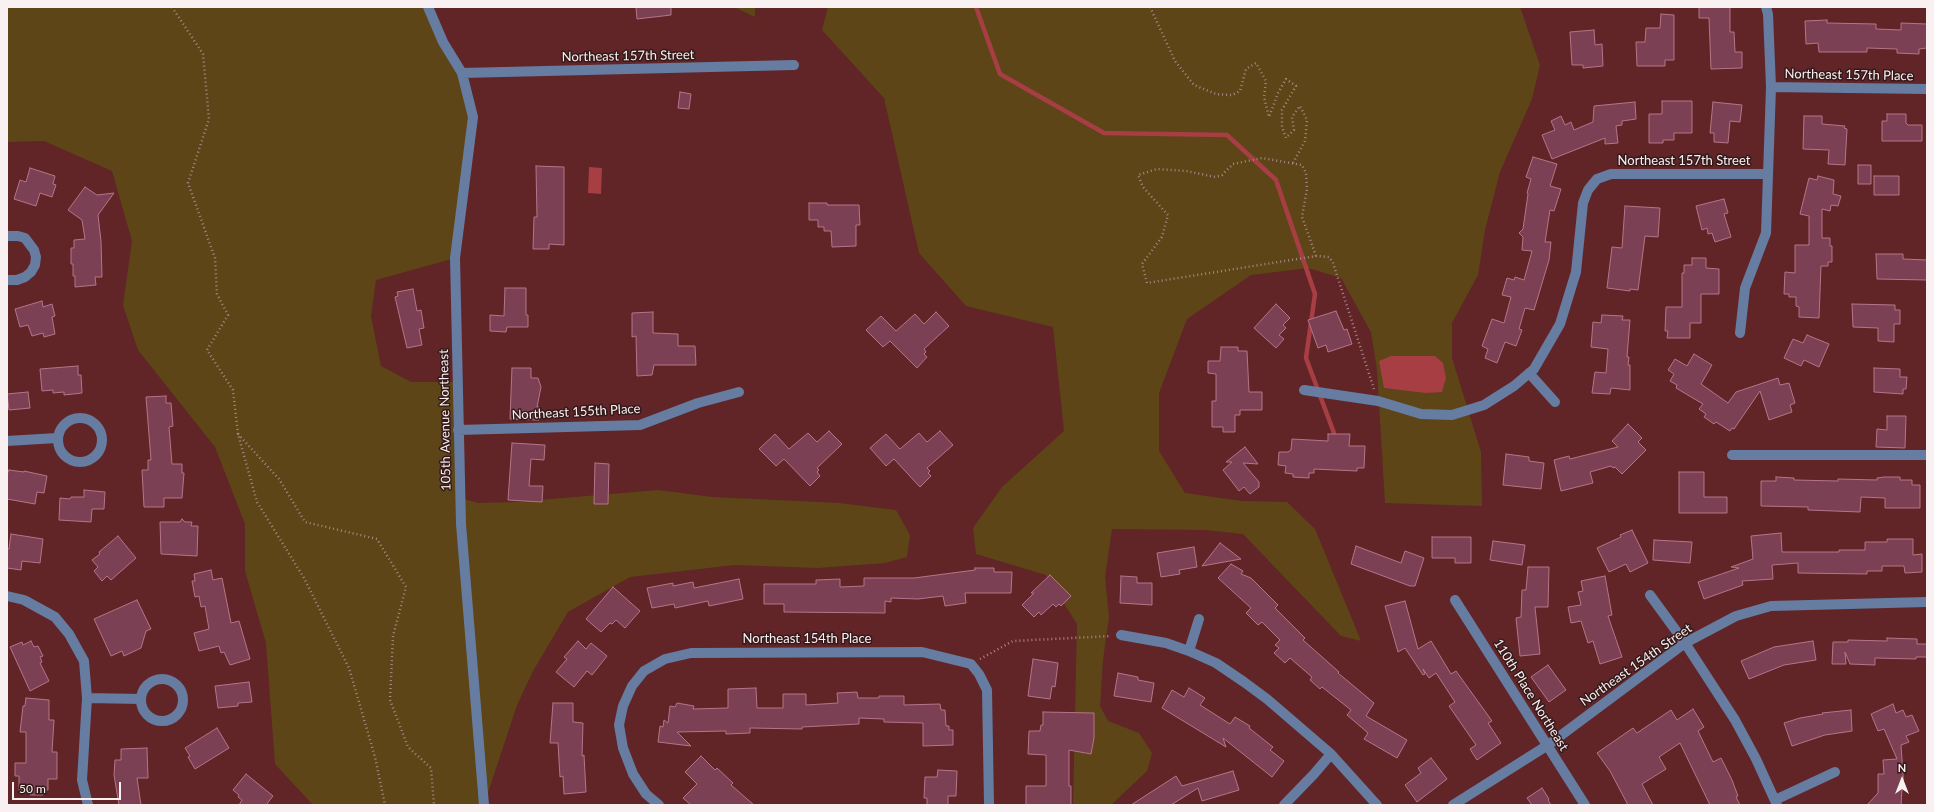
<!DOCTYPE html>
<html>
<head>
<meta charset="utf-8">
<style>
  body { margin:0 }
  #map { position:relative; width:1934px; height:812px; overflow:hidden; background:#612528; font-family:Lato,sans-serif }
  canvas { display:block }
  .frame { position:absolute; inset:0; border:8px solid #f9f1f1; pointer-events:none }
  .north { position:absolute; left:1882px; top:760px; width:40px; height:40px; -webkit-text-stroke:3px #34191a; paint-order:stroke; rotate:0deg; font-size:11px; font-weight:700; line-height:16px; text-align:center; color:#f9f1f1 }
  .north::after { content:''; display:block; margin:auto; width:14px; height:18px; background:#f9f1f1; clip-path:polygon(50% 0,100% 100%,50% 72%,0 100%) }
  .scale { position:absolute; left:12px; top:782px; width:109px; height:18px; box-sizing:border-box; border:2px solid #f9f1f1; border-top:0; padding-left:5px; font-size:12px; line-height:14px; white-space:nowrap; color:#f9f1f1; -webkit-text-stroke:3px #34191a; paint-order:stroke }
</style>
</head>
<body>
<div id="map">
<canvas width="1934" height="812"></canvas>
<div class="frame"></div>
<div class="north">N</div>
<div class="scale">50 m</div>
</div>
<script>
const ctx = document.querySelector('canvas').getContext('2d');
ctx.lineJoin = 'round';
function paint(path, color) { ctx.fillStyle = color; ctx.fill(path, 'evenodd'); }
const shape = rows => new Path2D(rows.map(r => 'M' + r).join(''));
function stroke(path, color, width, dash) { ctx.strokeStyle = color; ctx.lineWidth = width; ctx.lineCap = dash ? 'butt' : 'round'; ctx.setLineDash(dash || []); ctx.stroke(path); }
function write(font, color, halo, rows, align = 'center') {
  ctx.font = font + ' Lato,sans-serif'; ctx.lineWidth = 3; ctx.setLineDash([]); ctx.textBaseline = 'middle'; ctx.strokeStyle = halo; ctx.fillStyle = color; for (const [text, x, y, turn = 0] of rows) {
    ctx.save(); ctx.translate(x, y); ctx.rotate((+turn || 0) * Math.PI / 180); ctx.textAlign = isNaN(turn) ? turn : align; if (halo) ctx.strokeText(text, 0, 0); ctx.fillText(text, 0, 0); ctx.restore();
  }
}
const green = shape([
  [7,7,428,7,462,73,473,117,455,258,376,280,371,316,381,366,411,382,457,382,460,498,478,503,515,502,658,490,712,497,839,503,896,510,910,535,907,557,885,563,818,568,734,565,630,577,568,612,533,671,517,705,484,805,313,805,275,764,266,643,245,571,245,524,215,447,138,350,123,305,132,241,112,171,44,141,7,142],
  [734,7,755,7,755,17],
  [828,7,1520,7,1540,65,1532,99,1500,172,1485,230,1478,275,1452,323,1452,358,1481,452,1482,506,1385,503,1377,370,1371,332,1341,278,1308,268,1251,275,1187,319,1159,393,1159,451,1185,493,1242,501,1287,502,1315,529,1361,641,1341,636,1243,534,1206,530,1112,529,1105,577,1109,617,1103,660,1100,706,1108,721,1139,733,1152,753,1147,771,1111,805,1073,805,1077,624,1046,575,976,554,973,528,1002,487,1064,431,1053,327,966,306,919,253,884,98,822,30]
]);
const water = shape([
  [589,167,602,168,601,194,588,193],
  [1391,356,1435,356,1443,363,1446,378,1442,392,1426,393,1384,388,1379,361]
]);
const stream = shape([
  [976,7,1000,74,1104,133,1227,135,1276,180,1315,294,1306,358,1334,433]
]);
const building = shape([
  [636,7,671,7,671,15,637,19,636,7],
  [1699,7,1730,7,1730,32,1734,32,1735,52,1742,52,1742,68,1711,69,1709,18,1699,18,1699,7],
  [1661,14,1674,15,1674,60,1665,60,1665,66,1637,66,1636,42,1645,42,1646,28,1660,28,1661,14],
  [1827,20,1827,23,1876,24,1876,29,1901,30,1901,23,1927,24,1927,48,1919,49,1919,54,1897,53,1897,49,1867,48,1867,52,1819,52,1818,43,1806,44,1805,21,1827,20],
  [1594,30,1595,45,1602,44,1603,66,1583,68,1583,65,1572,65,1570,32,1594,30],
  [680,92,691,94,689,109,678,108,680,92],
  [1662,101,1692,101,1692,133,1674,133,1674,140,1663,140,1663,143,1649,143,1649,114,1662,114,1662,101],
  [1635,102,1636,119,1622,121,1622,125,1616,126,1618,143,1605,144,1605,138,1552,159,1542,135,1555,130,1551,121,1561,116,1565,125,1571,122,1574,130,1593,122,1594,106,1635,102],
  [1713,102,1742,105,1740,122,1730,121,1728,143,1714,142,1714,133,1710,133,1713,102],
  [1887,114,1906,114,1906,123,1908,125,1922,125,1922,141,1882,141,1882,121,1887,121,1887,114],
  [1804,116,1822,116,1822,124,1845,126,1844,128,1847,129,1845,165,1828,164,1829,150,1803,149,1804,116],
  [1533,157,1557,164,1550,186,1561,189,1554,211,1550,210,1545,242,1551,242,1549,260,1534,310,1525,308,1519,329,1522,330,1516,346,1505,342,1497,363,1485,358,1488,349,1482,346,1492,319,1504,323,1511,297,1502,295,1507,278,1514,280,1515,277,1524,280,1532,251,1522,250,1523,237,1519,233,1523,229,1528,194,1527,193,1531,179,1526,177,1533,157],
  [1858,165,1871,165,1871,184,1858,184,1858,165],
  [536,166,564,167,564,245,549,244,549,249,533,249,534,217,537,217,536,166],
  [30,168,55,176,53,184,56,185,52,197,40,193,36,206,14,199,20,180,26,182,30,168],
  [1818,176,1834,180,1833,194,1841,196,1838,206,1831,205,1830,211,1822,209,1822,238,1830,238,1830,246,1832,246,1832,262,1828,262,1828,266,1821,266,1819,318,1799,317,1799,307,1796,306,1796,297,1789,297,1789,294,1784,294,1785,272,1795,273,1795,245,1809,245,1809,216,1800,214,1809,178,1817,180,1818,176],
  [1874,176,1899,176,1899,195,1874,195,1874,176],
  [85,187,97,195,114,193,98,215,101,241,102,277,95,277,96,285,75,287,75,276,73,276,73,264,71,264,71,248,74,248,74,240,85,239,82,220,68,210,85,187],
  [1724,199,1728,213,1724,214,1731,237,1715,242,1712,233,1708,234,1707,228,1702,230,1696,206,1724,199],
  [809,203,827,203,827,205,859,205,860,225,856,225,856,246,832,247,831,231,824,231,824,227,818,227,818,220,809,220,809,203],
  [1625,206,1660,208,1658,237,1645,236,1638,290,1630,289,1630,291,1607,288,1612,247,1622,248,1625,206],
  [1876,254,1903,254,1903,259,1927,260,1927,280,1877,279,1876,254],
  [1692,258,1706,258,1706,268,1719,269,1719,294,1701,294,1701,323,1690,323,1690,338,1667,338,1668,331,1665,331,1666,307,1682,307,1682,273,1684,273,1684,265,1692,265,1692,258],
  [505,288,526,288,526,315,528,315,528,327,507,327,506,332,490,331,490,315,504,316,505,288],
  [413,289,417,311,421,310,424,328,419,329,422,345,407,348,395,297,398,296,397,292,413,289],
  [42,301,43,307,52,304,55,316,52,317,55,334,44,337,43,333,32,336,28,325,20,327,15,309,42,301],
  [1276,304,1290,318,1283,325,1286,328,1279,335,1284,339,1276,348,1254,328,1276,304],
  [1852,304,1895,305,1895,310,1900,310,1900,324,1894,324,1894,342,1878,341,1878,328,1853,327,1852,304],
  [1336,311,1344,330,1347,329,1352,344,1328,352,1326,345,1318,348,1308,320,1336,311],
  [653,312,653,333,678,334,678,346,695,346,696,365,654,365,652,375,637,376,636,336,632,337,632,313,653,312],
  [936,312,949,326,924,349,926,352,924,354,927,357,917,368,890,341,883,347,866,330,881,316,896,331,915,314,924,324,936,312],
  [1602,315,1623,316,1622,320,1630,320,1627,357,1629,357,1628,365,1630,365,1630,390,1611,388,1610,394,1592,393,1595,372,1606,373,1608,349,1591,347,1593,322,1601,323,1602,315],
  [1807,335,1829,344,1819,367,1804,360,1801,366,1784,358,1793,339,1803,343,1807,335],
  [1221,347,1238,347,1238,351,1247,351,1249,392,1262,392,1262,410,1240,410,1240,415,1235,415,1235,432,1223,432,1223,427,1212,427,1212,401,1216,401,1216,374,1208,373,1208,361,1220,361,1221,347],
  [1694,354,1712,365,1701,384,1728,403,1736,392,1778,378,1780,385,1789,383,1795,403,1790,405,1792,412,1769,420,1760,391,1734,429,1732,428,1730,431,1716,422,1714,424,1704,417,1706,414,1699,409,1703,404,1676,388,1677,385,1670,381,1674,374,1668,370,1675,359,1687,366,1694,354],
  [78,366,78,375,81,375,82,393,64,395,64,392,53,393,53,390,42,391,40,369,78,366],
  [512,368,531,368,531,378,538,378,541,387,537,407,539,407,539,420,510,419,512,368],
  [1874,368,1900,369,1900,377,1907,377,1906,389,1903,389,1903,394,1874,392,1874,368],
  [28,392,30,408,9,410,7,394,28,392],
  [166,396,166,403,171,403,173,426,169,427,172,464,182,464,182,473,184,473,182,498,164,498,164,507,144,507,142,470,148,470,148,460,151,460,146,397,166,396],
  [1887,416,1906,416,1905,448,1876,447,1877,429,1887,430,1887,416],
  [1628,424,1642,438,1638,442,1646,450,1622,474,1615,467,1613,468,1611,466,1590,472,1593,483,1561,491,1554,460,1569,456,1570,459,1618,447,1612,441,1628,424],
  [829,431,842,444,817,468,819,470,817,472,820,476,810,486,784,459,776,466,759,449,775,434,789,449,808,433,817,442,829,431],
  [940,431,953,445,927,468,930,471,928,473,931,476,920,487,894,459,886,466,870,448,886,434,900,449,919,433,927,442,940,431],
  [1328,434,1350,434,1349,446,1365,446,1364,468,1357,468,1357,471,1314,469,1314,473,1309,473,1309,478,1293,477,1293,474,1285,473,1286,466,1278,465,1279,452,1288,452,1291,450,1292,439,1328,441,1328,434],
  [512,443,545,445,544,460,531,459,529,486,543,486,542,502,508,500,512,443],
  [1245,447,1258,464,1243,463,1259,482,1259,487,1250,494,1244,487,1239,491,1223,470,1232,462,1226,462,1245,447],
  [1506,454,1529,457,1529,461,1544,463,1541,489,1503,485,1506,454],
  [595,463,609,464,608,504,594,504,595,463],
  [9,470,24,472,24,471,47,476,44,493,37,492,35,504,7,499,7,474,9,470],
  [1679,472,1704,472,1704,497,1727,497,1727,513,1679,513,1679,472],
  [1776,477,1794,478,1794,480,1838,481,1838,479,1877,480,1877,478,1884,477,1900,477,1900,480,1912,480,1912,485,1920,485,1920,508,1885,508,1885,498,1861,497,1860,512,1808,510,1808,507,1761,506,1761,481,1776,481,1776,477],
  [84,490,105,492,104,509,92,509,91,522,59,520,60,498,70,499,71,497,84,497,84,490],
  [182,519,185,522,192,522,191,526,198,526,197,556,161,554,160,522,180,522,182,519],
  [1632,530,1648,563,1630,572,1626,564,1609,572,1597,548,1621,537,1620,535,1632,530],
  [1781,533,1782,552,1839,552,1839,550,1865,550,1865,542,1887,542,1887,539,1913,539,1913,555,1922,554,1922,572,1905,573,1904,566,1882,566,1882,571,1867,571,1867,574,1798,573,1798,563,1772,565,1773,579,1742,581,1743,585,1704,599,1698,582,1739,568,1731,567,1753,559,1751,536,1781,533],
  [11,534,43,539,40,563,22,561,21,570,7,568,7,549,9,549,11,534],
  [118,536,136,558,111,580,107,576,102,581,94,571,98,567,92,560,100,554,99,552,118,536],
  [1432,537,1471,537,1471,563,1455,563,1455,558,1432,558,1432,537],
  [1654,540,1692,542,1690,563,1653,560,1654,540],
  [1493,541,1525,545,1522,565,1490,560,1493,541],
  [1220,543,1241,559,1202,566,1220,543],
  [1356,546,1401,563,1405,551,1424,558,1415,586,1410,586,1351,564,1356,546],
  [1194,547,1197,567,1179,570,1180,574,1161,577,1157,553,1194,547],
  [1231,564,1243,571,1241,574,1251,578,1278,605,1275,608,1305,638,1303,640,1339,672,1338,673,1374,703,1366,716,1407,740,1397,758,1364,739,1368,733,1347,715,1351,710,1322,687,1320,689,1310,680,1312,677,1290,658,1285,663,1274,653,1279,648,1275,645,1280,640,1262,622,1258,625,1246,613,1251,608,1218,578,1231,564],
  [1528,567,1549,567,1548,607,1535,607,1540,654,1520,656,1516,618,1521,617,1522,590,1526,590,1528,567],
  [975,568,994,568,994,572,1012,572,1011,593,965,593,966,603,945,606,943,596,918,599,891,598,891,602,885,601,885,613,784,612,784,604,764,604,764,584,816,584,816,580,840,579,840,587,864,586,864,578,914,578,975,570,975,568],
  [211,570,213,580,222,578,231,623,239,621,250,659,230,665,224,652,221,653,219,646,199,651,194,633,209,629,205,606,201,607,199,596,195,597,192,581,195,581,194,574,211,570],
  [1050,575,1071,596,1061,606,1059,604,1056,607,1053,604,1041,615,1039,612,1034,617,1022,605,1034,593,1031,593,1050,575],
  [1121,576,1137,577,1137,583,1152,583,1152,605,1120,603,1121,576],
  [1605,576,1612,615,1608,616,1622,657,1600,664,1593,641,1588,643,1581,621,1571,623,1568,607,1581,605,1578,592,1583,591,1581,581,1605,576],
  [739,579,743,599,709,606,708,601,675,608,674,604,652,608,647,588,673,583,673,586,693,582,694,588,739,579],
  [613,587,640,611,625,628,616,620,612,624,610,623,601,632,586,619,613,587],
  [137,600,151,629,146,631,141,648,124,656,122,651,111,656,94,619,137,600],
  [1405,601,1418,649,1431,641,1451,674,1456,671,1492,721,1488,723,1501,743,1477,760,1470,749,1476,745,1449,706,1455,702,1436,673,1429,678,1423,669,1425,674,1423,675,1405,648,1398,652,1385,606,1405,601],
  [1887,638,1917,639,1917,644,1927,644,1927,657,1916,657,1916,659,1875,658,1875,665,1850,664,1845,652,1846,664,1832,664,1833,642,1848,642,1848,640,1887,641,1887,638],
  [31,641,34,647,38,646,43,656,40,657,42,662,40,663,49,681,30,691,10,647,22,642,23,645,31,641],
  [578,641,586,649,591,643,607,656,592,675,587,671,574,687,556,672,567,659,564,657,578,641],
  [1813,641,1816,660,1784,665,1749,679,1741,661,1774,647,1813,641],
  [1033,659,1058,663,1055,687,1052,686,1050,699,1028,696,1033,659],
  [1548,665,1566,690,1549,702,1531,677,1548,665],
  [1118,673,1138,677,1138,680,1154,683,1151,702,1114,696,1118,673],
  [249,682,252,702,238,703,238,706,218,708,215,686,249,682],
  [756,688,757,708,783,708,783,694,806,694,806,705,838,703,837,693,857,692,858,698,879,698,879,696,904,696,904,705,940,704,941,710,945,710,946,726,949,726,949,730,953,730,953,745,923,746,923,723,884,722,884,719,859,718,859,724,802,727,802,729,750,728,750,733,726,734,726,731,677,732,691,746,658,742,660,726,663,727,664,720,668,723,670,706,675,707,677,703,694,706,693,709,728,708,728,689,756,688],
  [1189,688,1205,698,1200,705,1230,724,1235,717,1250,726,1249,728,1273,747,1270,750,1284,761,1272,777,1223,738,1226,747,1162,708,1172,690,1184,697,1189,688],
  [26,698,49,700,49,720,54,720,52,752,57,752,57,779,48,779,48,790,43,790,43,795,30,795,30,790,19,790,19,776,15,776,15,763,26,763,26,732,20,732,23,706,25,706,26,698],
  [553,703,573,703,573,722,583,723,582,756,584,755,586,792,564,794,563,776,560,777,558,743,550,743,553,703],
  [1893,704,1896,713,1903,710,1906,717,1912,715,1919,731,1906,736,1909,742,1901,745,1904,789,1902,789,1901,805,1867,805,1878,793,1878,774,1884,774,1883,760,1897,759,1884,729,1878,731,1871,714,1893,704],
  [1693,709,1704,727,1698,731,1713,762,1721,758,1732,780,1738,796,1736,797,1740,805,1710,805,1680,743,1659,757,1666,769,1642,784,1653,805,1628,805,1610,771,1597,753,1633,728,1637,733,1671,710,1677,720,1693,709],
  [1851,710,1852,731,1825,735,1792,746,1784,723,1800,718,1823,714,1822,713,1851,710],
  [1043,712,1094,713,1094,738,1091,754,1069,750,1069,786,1071,786,1071,805,1026,805,1026,786,1046,786,1046,755,1028,754,1029,731,1040,731,1041,725,1043,725,1043,712],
  [217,728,229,748,195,769,188,757,190,756,185,748,217,728],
  [147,748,148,778,137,778,141,805,119,805,114,775,115,760,121,760,121,749,147,748],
  [701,756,715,770,717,768,733,783,731,785,754,805,691,805,683,798,697,784,685,772,701,756],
  [1431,758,1447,779,1417,802,1405,785,1421,773,1418,768,1431,758],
  [938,770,957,771,956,796,948,796,948,805,927,805,927,798,924,798,925,777,937,777,938,770],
  [1233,771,1239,790,1202,801,1198,788,1171,805,1131,805,1176,776,1182,786,1233,771],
  [246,774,273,796,266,805,239,805,242,800,238,797,239,795,233,790,246,774],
  [1542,788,1549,799,1548,800,1551,805,1532,805,1527,798,1542,788]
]);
const path = shape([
  [172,7,203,54,209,119,188,183,215,258,217,294,228,315,207,350,233,390,238,434,257,502,304,578,349,668,375,757,385,805],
  [1150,7,1175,61,1194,85,1216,94,1232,95,1240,91,1246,69,1256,63,1266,81,1264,97,1269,117,1278,93,1286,79,1296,86,1282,110,1282,127,1286,138,1294,130,1292,117,1300,106,1307,120,1305,141,1293,163],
  [1316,256,1302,217,1307,189,1306,173,1302,165,1262,158,1233,164,1222,175,1215,177,1186,171,1157,169,1138,175,1143,187,1168,215,1162,237,1142,264,1147,283,1316,256,1329,257,1333,263,1374,389],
  [238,434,279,479,305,522,377,539,406,587,393,636,390,700,408,747,431,768,434,805],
  [980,659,1013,641,1111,636]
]);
const minor = shape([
  [428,7,443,42,462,73,473,117,455,258,461,524,484,805],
  [462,73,794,65],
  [1771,87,1927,89],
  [7,236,18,236,25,238,34,250,36,257,35,265,31,272,25,277,17,280,7,280],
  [1740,333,1745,288,1766,233,1771,87,1768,14,1766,7],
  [1529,373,1555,402],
  [1304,390,1378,401,1421,414,1452,415,1484,405,1514,386,1534,369,1560,324,1576,272,1583,203,1588,190,1597,179,1611,174,1766,174],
  '58 440a22 22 0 1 1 44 0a22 22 0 1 1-44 0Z',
  [458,430,640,425,698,403,739,392],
  [7,441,57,438],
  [1732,455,1927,455],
  [1650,595,1685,643,1735,720,1756,759,1777,805],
  [7,596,24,600,55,617,69,634,84,661,87,698,82,780,88,805],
  [1455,600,1585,805],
  [1121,635,1166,643,1189,651,1216,663,1244,682,1267,699,1331,754,1377,805],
  [1189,651,1199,619],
  '141 700a21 21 0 1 1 42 0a21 21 0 1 1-42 0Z',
  [87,698,141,699],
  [1775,800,1835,772],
  [659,805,646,794,633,774,623,748,619,725,623,706,632,686,644,671,665,659,691,653,922,652,971,664,979,674,987,690,989,805],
  [1284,805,1314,774,1331,754],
  [1453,805,1548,745,1685,643,1736,616,1771,606,1927,602]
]);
const streetNames = [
  ["Northeast 157th Street",628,56,-1],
  ["Northeast 157th Place",1849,75,1],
  ["Northeast 157th Street",1684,161],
  ["Northeast 155th Place",576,412,-3],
  ["105th Avenue Northeast",445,420,-91],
  ["Northeast 154th Place",807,639],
  ["Northeast 154th Street",1636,665,-35],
  ["110th Place Northeast",1531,695,58]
];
paint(green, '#5d4517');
paint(water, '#a63e44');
stroke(stream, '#a63e44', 4.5);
paint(building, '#7c4054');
stroke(building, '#b67488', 1);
stroke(path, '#aa8788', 2.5, [1, 3]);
stroke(minor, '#667ca1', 10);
write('13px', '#f9f1f1', '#34191a', streetNames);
</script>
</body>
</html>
